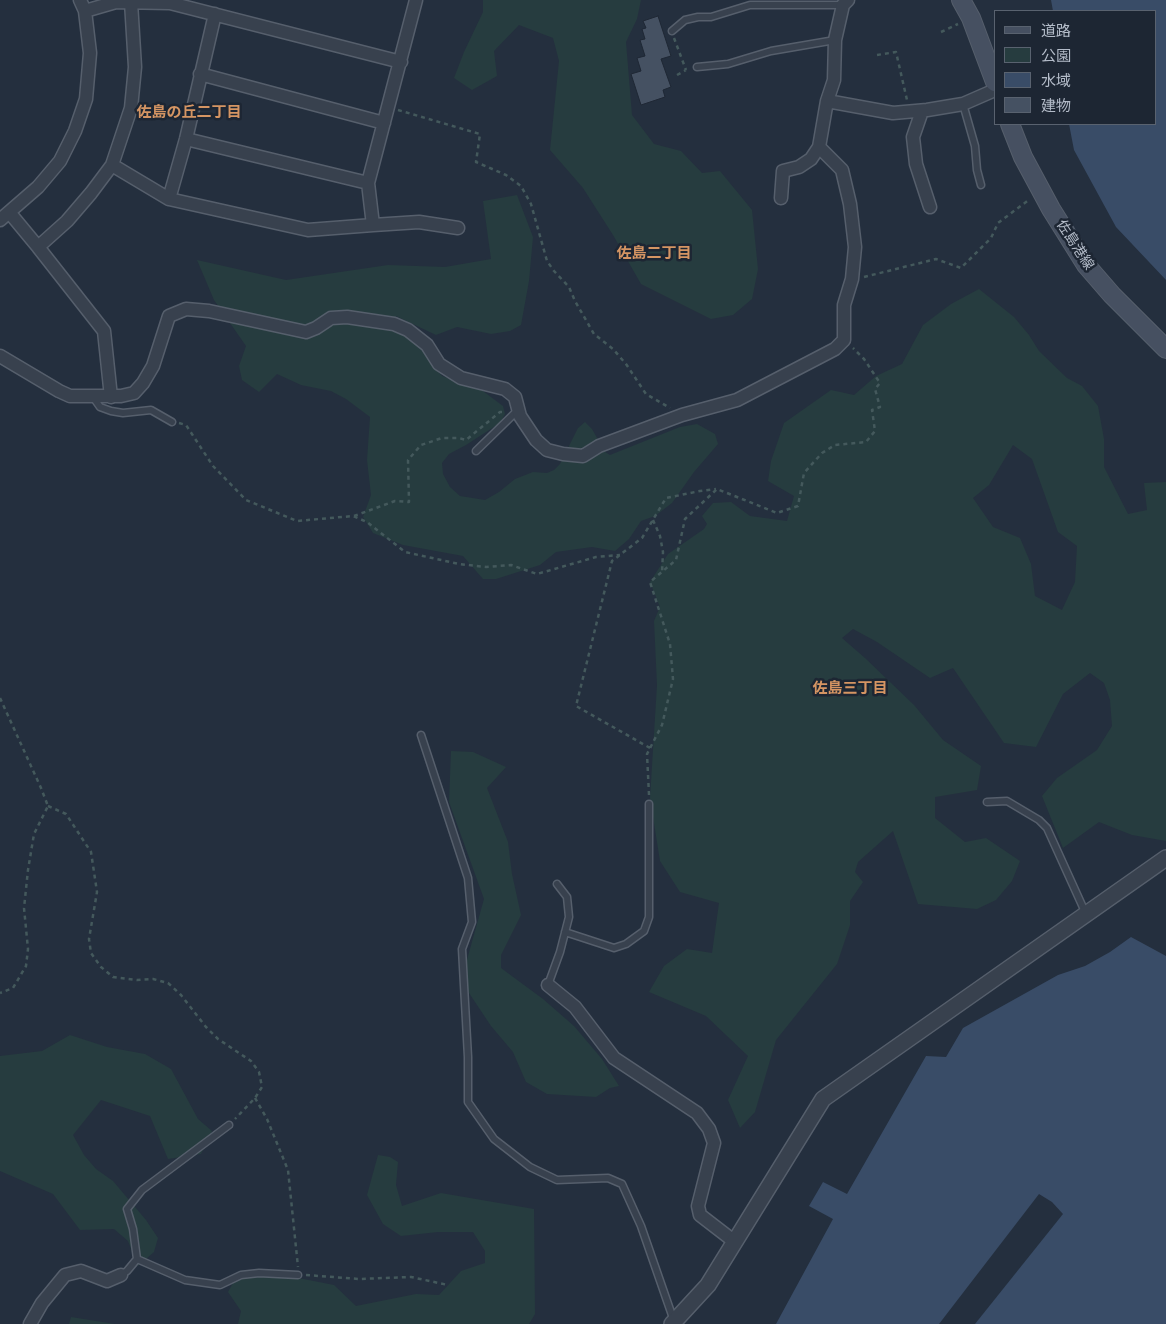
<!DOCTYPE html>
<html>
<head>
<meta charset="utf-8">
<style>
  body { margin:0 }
  #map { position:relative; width:1166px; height:1324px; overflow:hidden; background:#242f3e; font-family:Figtree,"Noto Sans JP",sans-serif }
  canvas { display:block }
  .legend { position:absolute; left:994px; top:10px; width:162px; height:115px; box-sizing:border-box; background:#1d2633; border:1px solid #59626f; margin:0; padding:6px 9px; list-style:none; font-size:15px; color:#b4bcc9 }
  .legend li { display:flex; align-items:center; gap:10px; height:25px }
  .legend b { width:25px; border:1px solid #59626f }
</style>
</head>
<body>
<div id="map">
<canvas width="1166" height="1324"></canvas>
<ul class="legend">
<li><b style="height:6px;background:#465061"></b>道路</li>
<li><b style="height:14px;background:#263c3f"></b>公園</li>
<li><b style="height:14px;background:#394c67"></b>水域</li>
<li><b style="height:14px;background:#455162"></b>建物</li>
</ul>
</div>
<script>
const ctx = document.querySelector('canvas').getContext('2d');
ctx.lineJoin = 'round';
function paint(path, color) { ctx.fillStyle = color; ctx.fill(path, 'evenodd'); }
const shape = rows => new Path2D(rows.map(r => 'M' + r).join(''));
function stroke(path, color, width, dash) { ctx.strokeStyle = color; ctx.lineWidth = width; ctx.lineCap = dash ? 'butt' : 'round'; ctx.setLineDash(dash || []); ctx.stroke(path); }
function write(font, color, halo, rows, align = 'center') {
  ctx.font = font + ' Figtree,"Noto Sans JP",sans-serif'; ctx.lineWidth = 5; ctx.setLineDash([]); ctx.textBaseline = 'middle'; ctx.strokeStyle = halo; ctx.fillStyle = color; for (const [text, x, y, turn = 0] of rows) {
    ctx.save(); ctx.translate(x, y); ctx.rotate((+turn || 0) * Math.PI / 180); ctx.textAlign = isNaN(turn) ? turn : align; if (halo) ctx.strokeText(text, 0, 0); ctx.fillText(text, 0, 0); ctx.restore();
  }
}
const green = shape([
  [483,0,641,0,637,19,626,42,632,115,654,144,681,151,702,173,720,171,752,210,758,269,752,299,733,315,711,319,641,284,613,235,583,188,550,150,559,61,553,38,519,25,494,51,497,76,472,90,454,78,464,52,483,12],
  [517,195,533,237,529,281,521,325,510,331,491,334,457,327,436,335,396,316,396,324,424,350,434,367,442,376,483,391,503,406,505,414,500,423,466,445,449,454,442,463,443,474,450,487,460,496,485,500,499,492,515,479,533,472,547,473,554,470,560,464,578,428,585,422,592,429,605,452,610,455,680,427,697,424,715,434,718,444,694,472,672,503,655,516,641,521,629,539,615,551,592,547,556,552,540,565,496,579,483,579,463,556,403,545,373,533,363,517,371,495,367,460,370,417,346,399,331,391,301,385,277,374,259,392,242,380,239,366,246,346,214,300,197,260,286,280,388,265,445,267,491,259,483,201],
  [979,289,1014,317,1029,335,1039,351,1067,378,1082,386,1098,406,1104,439,1104,467,1128,514,1147,510,1144,483,1166,482,1166,841,1132,835,1099,822,1063,848,1042,796,1057,778,1097,750,1112,726,1110,700,1104,683,1090,673,1063,694,1036,747,1004,743,953,668,930,678,877,642,853,629,842,638,865,658,914,705,943,740,981,766,977,790,935,797,935,818,965,842,986,838,1020,861,1012,881,996,900,977,909,918,904,893,831,858,862,855,872,863,882,850,901,850,925,837,964,776,1040,755,1112,740,1128,728,1100,748,1056,706,1016,649,992,664,966,687,949,712,953,719,903,680,892,660,861,650,798,657,685,654,621,660,607,650,582,668,554,704,529,707,524,702,516,713,503,731,502,750,516,787,521,794,496,768,481,771,461,784,423,831,390,854,395,876,376,902,364,923,325,951,304],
  [1013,445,1032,459,1058,532,1077,546,1075,582,1062,610,1035,596,1031,564,1020,538,993,527,973,498,989,485],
  [451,751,473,752,506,767,487,788,508,842,512,874,521,915,501,955,501,968,543,999,574,1026,602,1059,619,1086,610,1088,596,1097,547,1094,526,1082,513,1052,491,1026,461,981,484,899,449,802],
  [70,1035,107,1047,145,1054,171,1069,198,1119,212,1131,201,1154,168,1159,150,1116,101,1100,73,1135,84,1155,96,1169,113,1181,146,1220,158,1238,154,1252,138,1266,128,1241,114,1229,80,1230,53,1194,0,1171,0,1056,42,1051],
  [378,1155,390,1157,398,1162,396,1185,402,1206,441,1193,534,1209,535,1314,529,1324,238,1324,241,1311,228,1292,234,1281,258,1270,334,1285,356,1306,416,1294,439,1295,461,1271,485,1263,485,1251,473,1232,438,1232,401,1236,383,1224,367,1195],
  [71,1317,115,1324,69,1324]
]);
const water = shape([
  [1051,0,1166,0,1166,280,1116,227,1074,150,1069,124,1155,124,1155,11,1053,11],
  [1131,937,1166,956,1166,1324,776,1324,833,1219,809,1206,823,1182,847,1194,926,1056,946,1057,963,1028,1058,975,1085,966,1110,952]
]);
const pier = shape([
  [1039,1194,1052,1202,1063,1214,975,1324,939,1324]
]);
const building = shape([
  [658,16,671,56,661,59,671,87,663,90,665,97,641,105,631,74,641,71,637,58,645,56,640,40,645,39,642,29,646,28,643,21,658,16]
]);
const path = shape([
  [941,32,958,24],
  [674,38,686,70],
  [877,55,896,52,907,100],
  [677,75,686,70],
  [398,110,480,134,476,162,506,175,521,186,531,204,547,261,554,271,569,287,575,301,594,334,613,349,626,364,646,394,670,408],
  [864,277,936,259,961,268,991,238,998,223,1030,199],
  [179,423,186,425,213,466,246,500,297,521,353,516,367,522,405,552,459,564,486,567,511,565,537,574,596,557,620,555],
  [354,516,395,501,409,502,408,460,421,445,442,438,459,438,466,440,500,412,503,412],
  [653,520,660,536,663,552,662,572],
  [0,698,41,788,48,806,34,834,28,870,24,908,28,949,26,966,13,988,0,993],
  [650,748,576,706,612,561,642,538,666,498,700,491,716,489],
  [649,795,647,754,662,725,673,679,670,644,650,582,676,560,685,519,717,489,777,513,798,506,804,473,822,453,835,445,866,442,875,431,872,410,880,407,875,389,880,383,864,359,853,348],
  [48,806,66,814,91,852,97,892,89,939,91,953,101,967,113,977,137,980,153,979,168,983,181,995,206,1027,218,1039,251,1061,259,1072,262,1087,255,1098,235,1119],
  [255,1098,267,1119,288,1170,298,1267],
  [306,1275,359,1279,411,1277,448,1285]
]);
const service = shape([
  [672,31,685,20,698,17,711,17,750,5,843,5],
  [697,67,728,64,771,51,835,40],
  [963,104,975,146,977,170,981,185],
  [93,397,100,407,111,411,123,413,151,410,172,422],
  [476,451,518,410],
  [421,735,468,878,472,922,462,949,468,1057,468,1102,494,1139,530,1167,557,1180,608,1178,622,1184,641,1226,674,1321],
  [987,802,1007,801,1039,820,1047,828,1086,914],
  [565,932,614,948,626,944,644,931,649,917,649,804],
  [548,985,560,952,569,917,567,897,557,884],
  [137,1259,185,1280,220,1285,241,1275,259,1273,298,1275],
  [121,1275,127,1271,137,1259,133,1229,127,1209,142,1190,229,1125]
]);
const minor = shape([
  [85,11,116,2,170,3,401,62],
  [200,74,384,123],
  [827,101,893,113,927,110,963,104,995,90],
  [922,111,913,137,916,164,930,207],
  [186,139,368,183],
  [112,165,169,199,308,230,373,225,368,183,416,0],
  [781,198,783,171,799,167,811,159,819,147,827,101,834,80,835,40,843,5,848,0],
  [169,199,186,139,215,14],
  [9,212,38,247,104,331,111,397],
  [0,220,38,187,60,161,75,131,86,99,90,53,85,11,80,0],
  [373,225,419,222,458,228],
  [38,247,67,221,91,193,112,165,131,108,135,67,131,2],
  [0,356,59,391,70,396,121,396,134,393,143,383,153,366,169,316,186,309,209,311,306,332,316,328,331,318,347,317,394,324,408,330,427,345,439,364,461,378,505,389,515,397,520,416,536,440,547,450,563,454,583,456,599,446,682,415,737,400,835,349,844,340,844,305,852,279,855,247,850,204,842,170,819,147],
  [548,985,575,1007,614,1058,697,1113,709,1129,714,1143,698,1206,700,1215,735,1242],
  [30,1324,42,1303,65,1275,81,1271,107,1281,121,1275]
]);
const tertiary = shape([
  [672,1324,708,1285,823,1099,1166,858]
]);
const secondary = shape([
  [961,0,971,18,995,82],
  [1010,124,1023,157,1051,209,1086,265,1112,295,1166,349]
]);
const streetNames = [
  ["佐島港線",1075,245,57]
];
const neighbourhoodNames = [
  ["佐島の丘二丁目",189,113],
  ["佐島二丁目",654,254],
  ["佐島三丁目",850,689]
];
paint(green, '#263c3f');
paint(water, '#394c67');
paint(pier, '#242f3e');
paint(building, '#455162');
stroke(building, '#1f2835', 1);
stroke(service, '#565f6c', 9);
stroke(minor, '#565f6c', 15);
stroke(tertiary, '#565f6c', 18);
stroke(secondary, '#565f6c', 20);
stroke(path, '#44595c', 2.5, [4, 4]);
stroke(service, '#38414e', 6);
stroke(minor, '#38414e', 12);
stroke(tertiary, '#38414e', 15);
stroke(secondary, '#465061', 18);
write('14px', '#b4bcc9', '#1d2633', streetNames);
write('bold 15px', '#d59563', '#1d2633', neighbourhoodNames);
</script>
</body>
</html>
